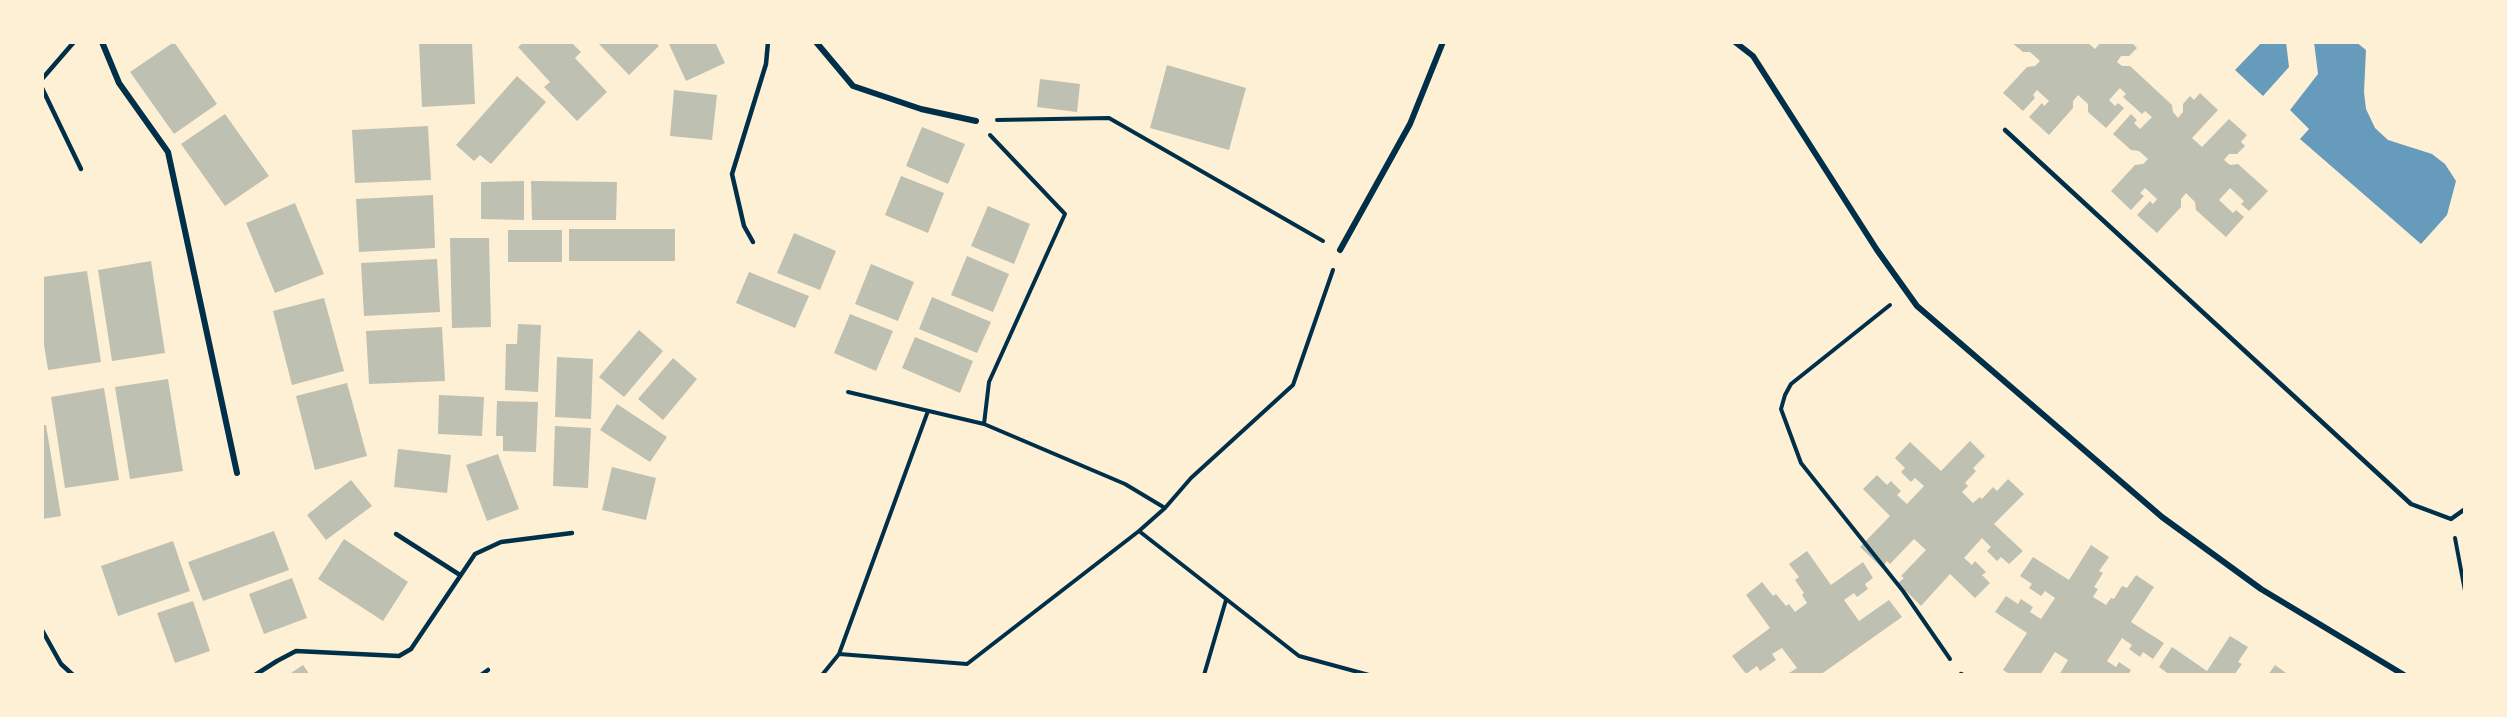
<!DOCTYPE html>
<html>
<head>
<meta charset="utf-8">
<style>
  body { margin:0 }
  #map { position:relative; width:2507px; height:717px; overflow:hidden; background:#fdf0d5; font-family:"Varela Round",sans-serif }
  canvas { display:block }
  .frame { position:absolute; inset:0; border:44px solid #fdf0d5; pointer-events:none }
</style>
</head>
<body>
<div id="map">
<canvas width="2507" height="717"></canvas>
<div class="frame"></div>
</div>
<script>
const ctx = document.querySelector('canvas').getContext('2d');
ctx.lineJoin = 'round';
function paint(path, color) { ctx.fillStyle = color; ctx.fill(path, 'evenodd'); }
const shape = rows => new Path2D(rows.map(r => 'M' + r).join(''));
function stroke(path, color, width, dash) { ctx.strokeStyle = color; ctx.lineWidth = width; ctx.lineCap = dash ? 'butt' : 'round'; ctx.setLineDash(dash || []); ctx.stroke(path); }
const water = shape([
  [2262,42,2286,42,2289,67,2263,96,2235,70],
  [2314,42,2356,42,2366,50,2364,92,2366,109,2375,128,2388,140,2432,154,2445,164,2456,181,2447,215,2421,244,2300,139,2309,129,2290,110,2318,74]
]);
const building = shape([
  [174,42,217,104,174,134,130,72],
  [419,42,472,42,475,104,422,107],
  [524,42,571,42,581,52,575,58,607,92,577,121,544,87,550,82,518,47],
  [597,42,655,42,659,46,629,75],
  [668,42,715,42,725,63,686,81],
  [2011,42,2087,42,2095,49,2101,42,2134,42,2133,44,2137,48,2129,56,2121,56,2117,62,2122,66,2130,66,2172,105,2173,112,2178,118,2183,112,2183,104,2190,96,2194,100,2200,93,2218,110,2192,138,2202,147,2229,119,2247,135,2241,142,2245,146,2237,154,2229,154,2224,160,2230,165,2238,164,2268,191,2249,211,2241,204,2244,201,2230,188,2219,200,2233,213,2236,210,2244,217,2226,237,2196,210,2195,202,2186,193,2181,199,2181,207,2157,233,2137,215,2150,201,2153,204,2157,199,2145,188,2140,193,2144,196,2131,210,2111,191,2135,165,2143,164,2148,159,2139,151,2131,150,2113,134,2131,114,2137,120,2134,123,2140,129,2152,117,2145,111,2142,114,2123,97,2126,94,2120,88,2109,100,2115,106,2118,103,2124,108,2106,128,2088,112,2088,104,2078,95,2073,101,2073,108,2049,135,2029,117,2042,103,2044,106,2049,101,2037,90,2033,95,2035,98,2023,111,2003,93,2027,67,2035,66,2040,61,2030,52,2023,52],
  [1167,65,1246,88,1229,150,1150,128],
  [517,76,546,102,491,164,480,155,474,161,456,145],
  [1040,79,1080,84,1077,112,1037,107],
  [674,90,717,95,712,140,670,136],
  [225,114,269,176,225,206,181,144],
  [428,126,431,180,355,183,352,130],
  [922,127,965,144,948,184,906,166],
  [901,176,944,193,928,233,885,215],
  [524,181,524,220,481,219,481,182],
  [531,181,617,182,616,220,532,220],
  [433,195,435,248,359,252,356,199],
  [295,203,324,274,275,293,246,223],
  [988,206,1030,224,1014,264,971,246],
  [569,229,675,229,675,261,569,261],
  [508,230,562,230,562,262,508,262],
  [794,233,836,251,820,290,777,273],
  [450,238,489,238,491,327,452,328],
  [967,256,1009,274,993,312,951,295],
  [437,259,440,312,364,316,361,263],
  [151,261,165,353,112,361,98,270],
  [871,264,914,282,898,321,855,304],
  [87,271,101,362,48,370,42,332,42,277],
  [749,272,809,296,795,328,736,303],
  [932,297,991,322,977,353,919,329],
  [324,298,344,371,292,385,273,311],
  [850,314,893,331,876,371,834,353],
  [518,324,541,325,538,392,505,390,506,344,517,344],
  [442,327,445,381,369,384,366,331],
  [639,330,663,351,624,397,599,377],
  [915,337,973,361,960,393,902,368],
  [557,357,593,359,591,419,555,417],
  [673,358,697,379,663,420,638,399],
  [168,379,183,471,130,479,115,387],
  [347,383,367,456,315,470,296,396],
  [104,388,119,480,65,488,51,397],
  [439,395,484,397,482,436,438,434],
  [497,401,538,402,536,452,503,451,503,436,496,436],
  [617,404,667,437,650,462,600,430],
  [42,425,46,425,61,516,42,519],
  [555,426,591,428,588,488,553,486],
  [1970,441,1985,456,1973,468,1976,471,1965,483,1968,486,1962,492,1973,503,1980,497,1982,499,1993,487,1997,491,2008,479,2024,494,1994,524,2023,551,2009,564,2001,557,1997,561,1987,551,1991,547,1982,538,1964,558,1972,565,1975,561,1986,572,1982,575,1990,583,1975,598,1950,574,1921,606,1898,583,1904,578,1901,576,1926,550,1914,539,1890,564,1887,561,1882,568,1860,547,1890,516,1863,489,1877,475,1887,485,1891,481,1901,491,1897,495,1907,504,1924,486,1915,478,1911,482,1901,472,1905,468,1895,458,1910,442,1941,471],
  [398,449,451,455,447,493,394,487],
  [498,454,519,509,487,521,466,465],
  [612,467,656,478,646,520,602,510],
  [351,480,372,506,326,540,307,515],
  [274,531,289,570,203,601,188,562],
  [344,539,408,582,383,621,318,579],
  [173,541,190,591,118,616,101,566],
  [2091,545,2109,557,2099,571,2103,573,2094,587,2098,589,2093,597,2106,605,2111,598,2114,599,2122,586,2127,588,2136,575,2154,587,2131,622,2164,643,2153,659,2143,652,2140,657,2129,649,2132,645,2122,638,2107,661,2116,667,2119,662,2131,670,2128,675,2059,675,2068,660,2055,652,2040,675,2011,675,2003,670,2027,633,1995,612,2006,596,2018,604,2021,599,2033,607,2030,612,2041,619,2055,598,2045,591,2041,596,2029,588,2032,584,2020,576,2033,557,2069,580],
  [1807,551,1831,585,1863,562,1873,578,1865,584,1868,589,1857,597,1854,593,1844,600,1859,621,1889,600,1902,617,1820,675,1786,675,1797,668,1782,648,1772,654,1776,660,1760,671,1757,666,1746,674,1732,656,1770,628,1746,595,1762,582,1773,596,1776,594,1786,606,1789,604,1795,612,1807,603,1802,595,1804,593,1795,580,1799,577,1789,564],
  [292,578,307,618,264,634,249,594],
  [193,601,210,651,175,663,157,613],
  [2230,636,2248,647,2238,662,2242,664,2234,675,2170,675,2159,667,2172,647,2207,671],
  [303,665,310,675,288,675],
  [2275,665,2289,675,2268,675]
]);
const path = shape([
  [997,120,1109,118,1323,241],
  [990,135,1065,214,989,382,984,424,1125,484,1165,508],
  [1890,305,1791,384,1785,395,1781,409,1801,463,1903,591,1950,659],
  [848,392,984,424],
  [1139,531,1299,656,1369,675],
  [2455,538,2465,591],
  [839,654,928,411],
  [822,675,839,654,967,664,1139,531,1165,508,1191,478,1293,385,1333,270],
  [1204,675,1226,600]
]);
const service = shape([
  [42,79,74,42],
  [42,88,81,169],
  [2005,130,2411,504,2451,519,2465,509],
  [753,242,744,226,732,174,766,64,768,42],
  [396,534,460,575],
  [42,630,61,664,73,675],
  [1961,674,1963,675],
  [255,675,277,661,296,651,399,656,411,649,475,554,501,542,572,533],
  [481,675,488,670]
]);
const minor = shape([
  [102,42,119,83,168,152,237,473],
  [816,42,853,86,921,109,976,121],
  [1735,42,1753,56,1877,250,1917,306,2162,517,2261,589,2404,675],
  [1340,250,1410,124,1443,42]
]);
paint(water, '#669bbc');
paint(building, '#bec0b2');
stroke(path, '#003049', 4);
stroke(service, '#003049', 4.5);
stroke(minor, '#003049', 6);
</script>
</body>
</html>
